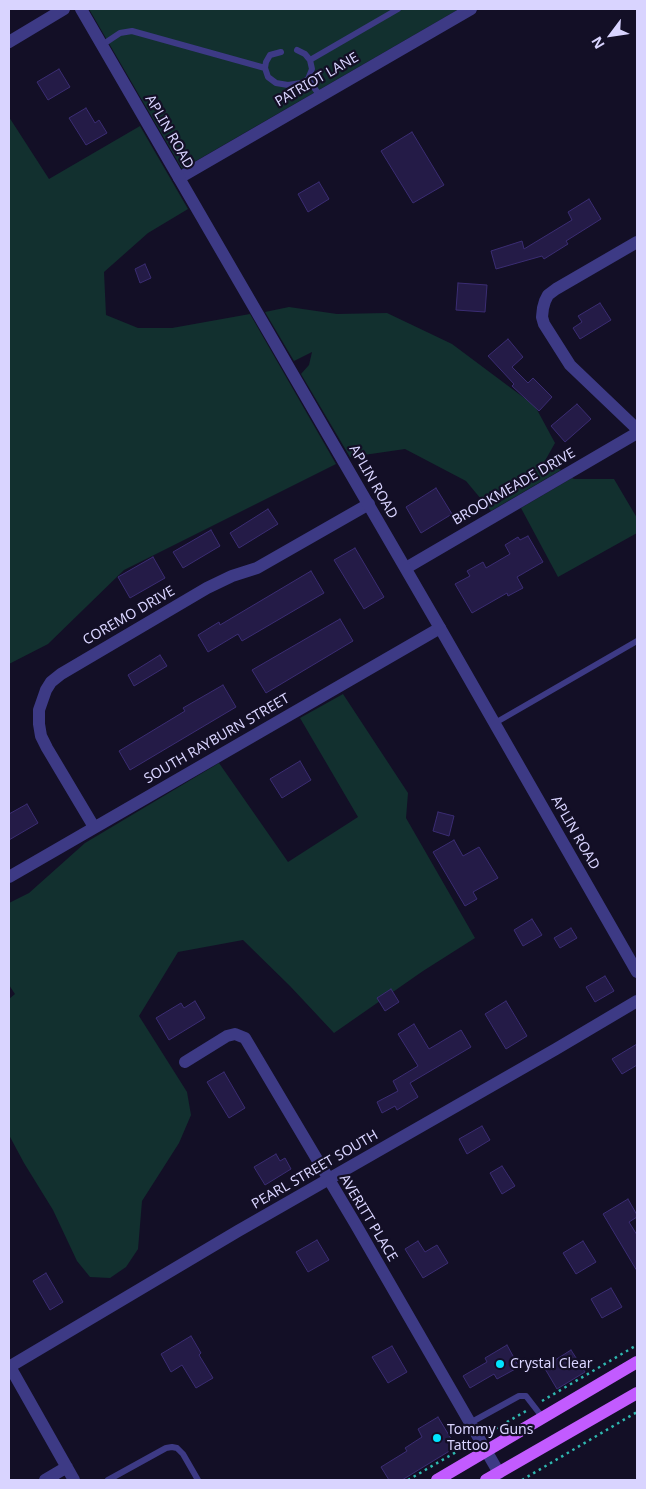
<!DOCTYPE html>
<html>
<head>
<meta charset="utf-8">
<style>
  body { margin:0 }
  #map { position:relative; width:646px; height:1489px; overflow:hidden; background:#130f26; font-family:"Noto Sans",sans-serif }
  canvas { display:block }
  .frame { position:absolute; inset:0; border:10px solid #d9d4ff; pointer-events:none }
  .north { position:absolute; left:586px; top:10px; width:50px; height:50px; -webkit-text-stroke:4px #130f26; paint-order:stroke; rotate:239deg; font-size:14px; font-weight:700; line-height:20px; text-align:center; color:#d9d4ff }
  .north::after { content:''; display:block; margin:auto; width:18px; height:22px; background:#d9d4ff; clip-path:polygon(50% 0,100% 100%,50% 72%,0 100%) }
</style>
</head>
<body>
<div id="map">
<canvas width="646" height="1489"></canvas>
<div class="frame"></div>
<div class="north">N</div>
</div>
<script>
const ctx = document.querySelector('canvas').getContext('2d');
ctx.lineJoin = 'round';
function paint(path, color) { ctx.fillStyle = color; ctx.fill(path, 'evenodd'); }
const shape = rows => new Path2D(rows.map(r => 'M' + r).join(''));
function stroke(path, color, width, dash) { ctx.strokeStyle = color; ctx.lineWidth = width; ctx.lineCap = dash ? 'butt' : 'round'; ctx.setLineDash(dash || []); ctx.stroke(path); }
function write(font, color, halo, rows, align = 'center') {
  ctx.font = font + ' "Noto Sans",sans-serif'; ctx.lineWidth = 4.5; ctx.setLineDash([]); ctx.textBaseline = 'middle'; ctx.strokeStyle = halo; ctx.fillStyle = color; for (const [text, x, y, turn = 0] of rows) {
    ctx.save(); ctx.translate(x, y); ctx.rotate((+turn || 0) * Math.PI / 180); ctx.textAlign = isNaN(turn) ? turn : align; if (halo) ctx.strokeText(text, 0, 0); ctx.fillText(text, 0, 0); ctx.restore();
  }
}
const green = shape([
  [89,9,459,9,182,169],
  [9,117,49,179,140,126,188,209,148,233,104,272,106,315,138,328,172,328,250,314,336,464,124,570,48,644,9,664],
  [289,307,337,314,387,313,452,344,535,406,555,443,546,459,561,470,491,511,466,481,405,449,350,457,301,374,309,365,312,352,294,361,265,312],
  [572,478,574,479,614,479,637,518,637,533,558,577,521,508],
  [343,694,408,793,406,818,475,938,423,971,334,1033,290,986,243,940,178,952,139,1016,187,1092,191,1115,179,1143,142,1201,138,1249,126,1267,110,1278,90,1277,77,1261,53,1210,24,1163,9,1135,9,999,15,994,9,985,9,903,29,893,85,843,219,763,288,862,358,817,300,718]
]);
const building = shape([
  [59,69,70,87,48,100,37,82,59,69],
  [86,108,95,123,99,120,107,133,86,145,69,118,86,108],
  [412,132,444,185,413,203,381,151,412,132],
  [319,182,329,199,308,212,298,194,319,182],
  [589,199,601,219,566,241,568,244,544,259,542,256,496,269,491,251,522,241,524,249,572,220,568,212,589,199],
  [145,264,151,278,140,283,135,269,145,264],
  [458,283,487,285,485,312,456,310,458,283],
  [600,303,611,320,580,339,573,328,582,322,578,316,600,303],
  [508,339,523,357,512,367,528,383,533,378,552,397,539,411,512,386,514,384,488,356,508,339],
  [577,404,591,419,565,442,551,426,577,404],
  [436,488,452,514,421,533,406,507,436,488],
  [268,509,278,524,239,548,230,533,268,509],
  [211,530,220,546,183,568,173,552,211,530],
  [528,536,543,562,517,577,523,588,508,596,507,593,472,613,455,584,470,576,467,571,483,562,486,568,510,554,505,545,518,537,520,540,528,536],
  [355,548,384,597,364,609,334,560,355,548],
  [153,557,165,578,130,598,118,577,153,557],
  [311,571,324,593,242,641,238,634,208,652,198,635,219,622,220,625,311,571],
  [340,619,353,641,266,693,252,670,340,619],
  [160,655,167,666,134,686,128,675,160,655],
  [223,685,236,707,130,770,119,751,185,711,183,708,223,685],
  [300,761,311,780,282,798,270,779,300,761],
  [27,804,38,823,9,840,9,814,27,804],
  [438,812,454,816,449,836,433,831,438,812],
  [454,840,463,856,479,847,498,878,473,892,477,899,465,906,433,852,454,840],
  [532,919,542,935,523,946,514,930,532,919],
  [571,928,577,938,560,948,554,938,571,928],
  [605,976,614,991,595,1002,586,987,605,976],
  [391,989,399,1002,385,1011,377,998,391,989],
  [195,1001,205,1018,169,1040,156,1018,181,1003,184,1008,195,1001],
  [506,1001,527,1036,506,1049,485,1014,506,1001],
  [414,1024,429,1049,461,1030,471,1047,410,1083,418,1097,397,1110,395,1106,382,1113,377,1102,398,1091,393,1081,418,1066,398,1034,414,1024],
  [637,1044,637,1065,622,1074,612,1059,637,1044],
  [224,1072,245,1108,229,1118,207,1082,224,1072],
  [482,1126,490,1140,467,1154,459,1139,482,1126],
  [276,1154,280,1161,285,1158,291,1169,265,1185,254,1167,276,1154],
  [502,1166,515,1186,502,1194,490,1173,502,1166],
  [628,1199,637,1215,637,1217,629,1222,637,1235,637,1271,603,1214,628,1199],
  [317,1240,329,1260,308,1272,296,1252,317,1240],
  [418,1241,425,1252,437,1245,448,1263,423,1278,405,1249,418,1241],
  [583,1241,596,1262,576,1274,563,1253,583,1241],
  [46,1273,63,1302,50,1310,33,1281,46,1273],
  [611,1288,622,1307,602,1318,591,1299,611,1288],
  [191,1336,201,1353,199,1355,213,1378,196,1388,182,1365,171,1372,161,1354,191,1336],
  [507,1345,519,1367,497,1379,494,1374,470,1388,463,1376,487,1362,485,1358,507,1345],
  [392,1346,407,1372,388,1383,372,1357,392,1346],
  [571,1350,585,1372,557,1389,544,1367,571,1350],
  [438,1417,456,1447,402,1480,389,1480,381,1467,407,1451,405,1448,422,1437,418,1429,438,1417]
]);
const path = shape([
  [542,1401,637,1345],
  [490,1432,526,1411],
  [408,1480,470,1444],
  [522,1480,637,1412]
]);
const service = shape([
  [102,45,120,33,132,31,265,68],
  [297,50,305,54,310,60,312,69,308,79],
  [281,52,270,55,266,62,265,68,268,77,276,83,288,85,301,83,308,79,320,96],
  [310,60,398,9],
  [495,723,637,641],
  [470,1423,519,1396,526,1396,543,1418],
  [108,1480,166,1448,172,1447,177,1448,183,1454,198,1480]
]);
const minor = shape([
  [9,42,64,9],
  [179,178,471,9],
  [637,242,556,289,548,295,545,301,543,308,542,317,544,324,570,365,637,429],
  [406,568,637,433],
  [94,827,47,748,41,736,39,724,39,710,46,690,51,682,61,674,207,588,232,576,257,568,369,504],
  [9,877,440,628],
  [185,1062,227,1036,235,1034,245,1038,356,1225,499,1473],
  [9,1365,74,1480],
  [9,1367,238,1231,556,1049,637,1001],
  [45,1480,67,1467]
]);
const tertiary = shape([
  [81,9,440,628,637,972]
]);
const primary = shape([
  [437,1480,637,1362],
  [486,1480,637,1393]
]);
const markers = [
  [500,1364,5,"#00e5ff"],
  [437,1438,5,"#00e5ff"]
];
const streetNames = [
  ["PATRIOT LANE",317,80,-30],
  ["APLIN ROAD",169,132,60],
  ["APLIN ROAD",373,482,60],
  ["BROOKMEADE DRIVE",514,487,-30],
  ["COREMO DRIVE",129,616,-30],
  ["SOUTH RAYBURN STREET",217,739,-30],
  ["APLIN ROAD",575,833,60],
  ["PEARL STREET SOUTH",315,1170,-30],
  ["AVERITT PLACE",368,1218,59]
];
const poiNames = [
  ["Crystal Clear",510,1364],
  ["Tommy Guns",447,1430],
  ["Tattoo",447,1446]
];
paint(green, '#12302f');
paint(building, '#241b47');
stroke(building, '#3b2d73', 1);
stroke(path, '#2fb8b0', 2.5, [2.5, 4]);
stroke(service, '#3d3a85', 6);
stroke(minor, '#3d3a85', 12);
stroke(tertiary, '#3d3a85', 12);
stroke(primary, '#c25bff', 12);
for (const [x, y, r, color] of markers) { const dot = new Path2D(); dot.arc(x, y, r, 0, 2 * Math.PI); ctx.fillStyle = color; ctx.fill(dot); stroke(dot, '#130f26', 2); }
write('14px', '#d9d4ff', '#130f26', streetNames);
write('14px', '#d9d4ff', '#130f26', poiNames, 'left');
</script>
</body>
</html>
